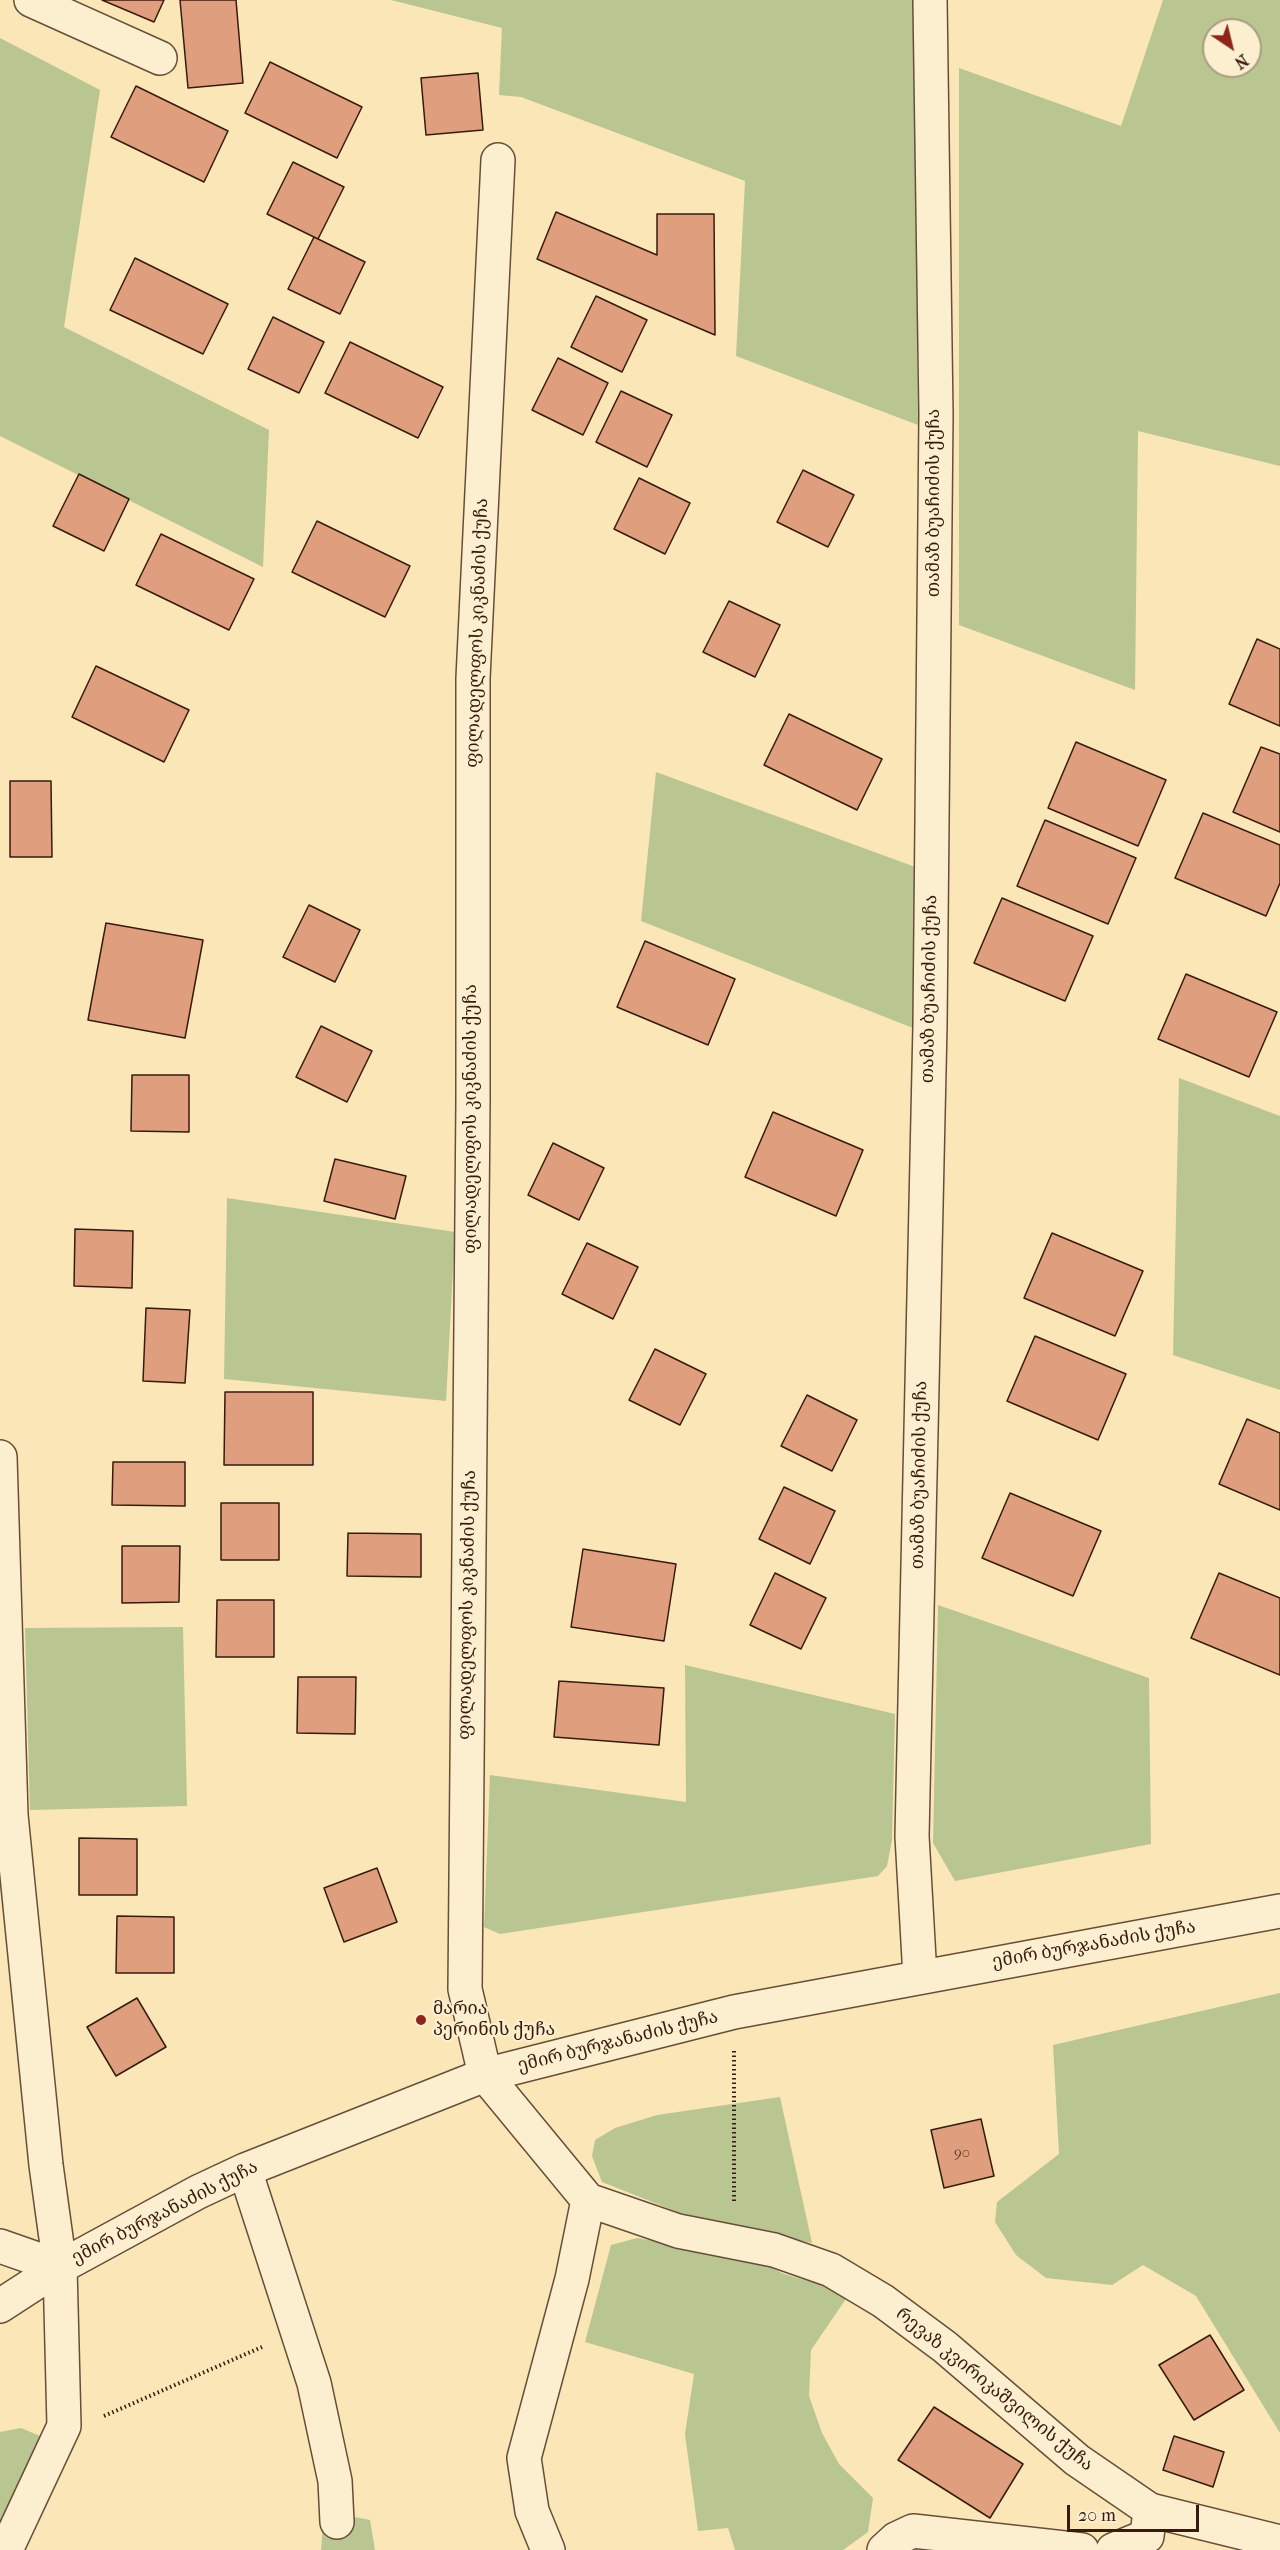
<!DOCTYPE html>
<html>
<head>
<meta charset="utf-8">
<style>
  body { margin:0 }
  #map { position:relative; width:1280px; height:2550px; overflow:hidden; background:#fae6b7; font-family:"IM FELL French Canon",serif }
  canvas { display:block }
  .north { position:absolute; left:1202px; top:18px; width:60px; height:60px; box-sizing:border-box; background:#fcefd0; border:2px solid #ad9a82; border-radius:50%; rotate:145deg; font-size:16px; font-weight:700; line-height:24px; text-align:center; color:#371b0e }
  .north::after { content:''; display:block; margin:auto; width:21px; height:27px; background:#8f2418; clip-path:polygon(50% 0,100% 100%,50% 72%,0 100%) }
  .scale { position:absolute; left:1067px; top:2505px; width:132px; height:27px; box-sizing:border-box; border:3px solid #371b0e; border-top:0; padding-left:8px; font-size:18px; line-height:21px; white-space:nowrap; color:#371b0e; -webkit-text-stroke:4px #fcefd0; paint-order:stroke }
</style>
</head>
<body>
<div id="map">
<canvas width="1280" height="2550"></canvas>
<div class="north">N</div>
<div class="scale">20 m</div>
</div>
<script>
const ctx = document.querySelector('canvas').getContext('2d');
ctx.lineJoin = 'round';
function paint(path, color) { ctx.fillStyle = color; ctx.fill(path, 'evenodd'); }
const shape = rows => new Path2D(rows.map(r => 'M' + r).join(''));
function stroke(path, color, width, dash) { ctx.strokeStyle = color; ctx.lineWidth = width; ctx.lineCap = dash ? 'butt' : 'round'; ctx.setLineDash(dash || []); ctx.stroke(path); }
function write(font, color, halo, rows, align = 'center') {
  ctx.font = font + ' "IM FELL French Canon","Noto Serif Georgian",serif'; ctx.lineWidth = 4.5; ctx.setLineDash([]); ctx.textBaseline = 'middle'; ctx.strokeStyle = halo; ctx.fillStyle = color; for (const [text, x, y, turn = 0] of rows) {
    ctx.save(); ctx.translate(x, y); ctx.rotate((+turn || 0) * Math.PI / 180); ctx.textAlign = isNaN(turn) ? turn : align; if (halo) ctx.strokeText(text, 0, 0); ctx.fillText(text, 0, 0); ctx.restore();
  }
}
const green = shape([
  [391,0,914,0,918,425,736,356,745,181,521,97,499,95,502,28],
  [1163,0,1280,0,1280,466,1138,431,1135,690,959,625,959,68,1121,126],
  [1214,30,1250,30,1250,66,1214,66],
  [0,38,100,90,64,327,269,430,263,567,0,436],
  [656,772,918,868,913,1028,641,921],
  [1179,1078,1280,1116,1280,1390,1173,1355],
  [227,1198,455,1232,446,1401,224,1379],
  [938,1605,1149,1678,1151,1844,955,1881,933,1843],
  [183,1627,187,1806,30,1810,25,1628],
  [685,1665,895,1714,892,1840,887,1866,878,1876,500,1934,484,1927,490,1775,686,1802],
  [1280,1993,1280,2433,1196,2296,1143,2265,1112,2285,1046,2278,1016,2255,995,2222,997,2202,1059,2154,1053,2045],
  [780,2097,812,2243,690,2217,602,2182,592,2156,595,2140,615,2128,657,2115],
  [637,2238,754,2259,784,2274,850,2293,811,2350,809,2396,822,2433,839,2464,873,2498,868,2532,843,2550,735,2550,728,2528,698,2531,685,2434,694,2374,585,2342,611,2245],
  [21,2428,40,2436,0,2528,0,2432],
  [324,2511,370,2520,375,2550,321,2550]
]);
const building = shape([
  [102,0,164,0,154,22,102,0],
  [180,0,236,0,243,83,188,88,180,0],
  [270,62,362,107,337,158,245,113,270,62],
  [478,73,483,130,426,135,421,78,478,73],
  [136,86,228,131,204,182,111,137,136,86],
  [293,162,344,187,318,239,267,214,293,162],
  [556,212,657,255,657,214,714,214,715,335,537,259,556,212],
  [314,237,365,262,340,314,288,289,314,237],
  [135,258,228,304,203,354,110,310,135,258],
  [596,296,647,320,622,372,571,347,596,296],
  [273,317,324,342,299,393,248,369,273,317],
  [350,342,443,387,418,438,325,393,350,342],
  [558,358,608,383,583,435,532,410,558,358],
  [621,391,672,415,647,467,596,442,621,391],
  [803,470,854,495,828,547,777,522,803,470],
  [79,474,129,499,104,551,53,526,79,474],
  [639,478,690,503,665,554,614,529,639,478],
  [317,521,410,566,385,617,292,572,317,521],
  [161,534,254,579,229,630,136,585,161,534],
  [729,601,780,625,755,677,703,652,729,601],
  [1257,639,1280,649,1280,726,1229,704,1257,639],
  [96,666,189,710,164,762,72,717,96,666],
  [789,714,882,759,857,810,764,765,789,714],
  [1076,742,1166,780,1138,846,1048,808,1076,742],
  [1261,747,1280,754,1280,832,1233,812,1261,747],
  [10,781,51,781,52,857,10,857,10,781],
  [1203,813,1280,845,1280,883,1266,916,1175,878,1203,813],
  [1045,820,1136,858,1108,924,1017,886,1045,820],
  [1002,898,1093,936,1065,1001,974,963,1002,898],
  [309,905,360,930,335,982,283,957,309,905],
  [106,923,203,940,185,1038,88,1020,106,923],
  [645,941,735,979,708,1045,617,1007,645,941],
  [1186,974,1277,1012,1249,1077,1158,1039,1186,974],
  [321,1026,372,1051,347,1102,296,1077,321,1026],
  [132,1075,189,1075,189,1132,131,1131,132,1075],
  [773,1112,863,1150,836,1216,745,1177,773,1112],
  [553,1143,604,1168,579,1220,528,1195,553,1143],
  [335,1159,406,1176,395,1219,324,1201,335,1159],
  [75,1229,133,1231,132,1288,74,1286,75,1229],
  [1052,1233,1143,1271,1115,1336,1024,1298,1052,1233],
  [587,1243,638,1267,613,1319,562,1294,587,1243],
  [146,1308,190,1310,185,1383,143,1381,146,1308],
  [1035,1336,1126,1374,1098,1440,1007,1401,1035,1336],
  [655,1349,706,1374,680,1425,629,1400,655,1349],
  [225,1392,313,1392,313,1465,224,1465,225,1392],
  [807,1395,857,1420,832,1471,781,1446,807,1395],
  [1247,1419,1280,1433,1280,1510,1219,1484,1247,1419],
  [113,1462,185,1462,185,1506,112,1505,113,1462],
  [784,1487,835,1511,810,1564,759,1539,784,1487],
  [1010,1493,1101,1531,1073,1596,982,1558,1010,1493],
  [221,1503,279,1503,279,1560,221,1560,221,1503],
  [348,1533,421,1534,421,1577,347,1576,348,1533],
  [122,1546,180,1546,179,1602,122,1603,122,1546],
  [583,1549,676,1564,664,1641,571,1627,583,1549],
  [775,1573,826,1598,801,1649,750,1625,775,1573],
  [1219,1573,1280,1598,1280,1675,1191,1638,1219,1573],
  [217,1600,274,1600,274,1657,216,1657,217,1600],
  [298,1677,356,1677,355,1734,297,1733,298,1677],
  [559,1681,664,1688,659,1745,554,1737,559,1681],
  [79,1838,137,1839,137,1895,79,1895,79,1838],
  [377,1868,397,1922,344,1942,324,1888,377,1868],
  [117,1916,174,1917,174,1973,116,1973,117,1916],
  [137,1998,166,2047,116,2076,87,2027,137,1998],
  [981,2119,994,2176,944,2188,931,2130,981,2119],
  [1210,2335,1244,2390,1194,2420,1159,2365,1210,2335],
  [934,2407,1023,2464,990,2518,898,2460,934,2407],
  [1174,2436,1224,2452,1213,2487,1163,2470,1174,2436]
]);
const path = shape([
  [734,2051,734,2202],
  [104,2416,262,2347]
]);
const minor = shape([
  [31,0,160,58],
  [498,160,473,678,473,1101,465,1989,485,2075,588,2200,678,2231,774,2250,831,2270,883,2301,945,2347,1077,2460,1150,2510,1280,2542],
  [0,1457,11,1815,46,2165,60,2267,64,2426,6,2550],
  [920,1977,912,1836,930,1025,936,414,930,0],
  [245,2170,314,2383,335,2481,337,2522],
  [0,2246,60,2267],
  [0,2306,60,2267,198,2192,245,2170,485,2075,734,2012,1280,1911],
  [548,2550,532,2511,524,2458,572,2279,588,2200],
  [884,2550,896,2539,913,2531,1082,2550],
  [1113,2550,1147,2536,1150,2510]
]);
const markers = [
  [421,2020,6,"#8f2418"]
];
const numberNames = [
  ["90",962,2153]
];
const streetNames = [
  ["თამაზ ბუაჩიძის ქუჩა",935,503,-90],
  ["ფილადელფოს კიკნაძის ქუჩა",478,633,-88],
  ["თამაზ ბუაჩიძის ქუჩა",930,989,-89],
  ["ფილადელფოს კიკნაძის ქუჩა",472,1119,-90],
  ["თამაზ ბუაჩიძის ქუჩა",920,1475,-89],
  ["ფილადელფოს კიკნაძის ქუჩა",468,1605,-89],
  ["ემირ ბურჯანაძის ქუჩა",1094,1945,-10],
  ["ემირ ბურჯანაძის ქუჩა",618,2042,-14],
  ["ემირ ბურჯანაძის ქუჩა",165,2213,-27],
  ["რევაზ კვირიკაშვილის ქუჩა",994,2390,39]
];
const poiNames = [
  ["მარია",433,2010],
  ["პერინის ქუჩა",433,2031]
];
paint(green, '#b9c692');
paint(building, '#df9f7e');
stroke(building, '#371b0e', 1.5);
stroke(minor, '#684e38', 36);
stroke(path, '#371b0e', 4, [1.5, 3]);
stroke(minor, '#fcefd0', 33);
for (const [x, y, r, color] of markers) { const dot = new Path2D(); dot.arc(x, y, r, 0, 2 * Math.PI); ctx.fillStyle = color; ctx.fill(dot); stroke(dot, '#fcefd0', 2); }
write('15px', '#613c2a', null, numberNames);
write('18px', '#371b0e', '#fcefd0', streetNames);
write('18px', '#371b0e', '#fcefd0', poiNames, 'left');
</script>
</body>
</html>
